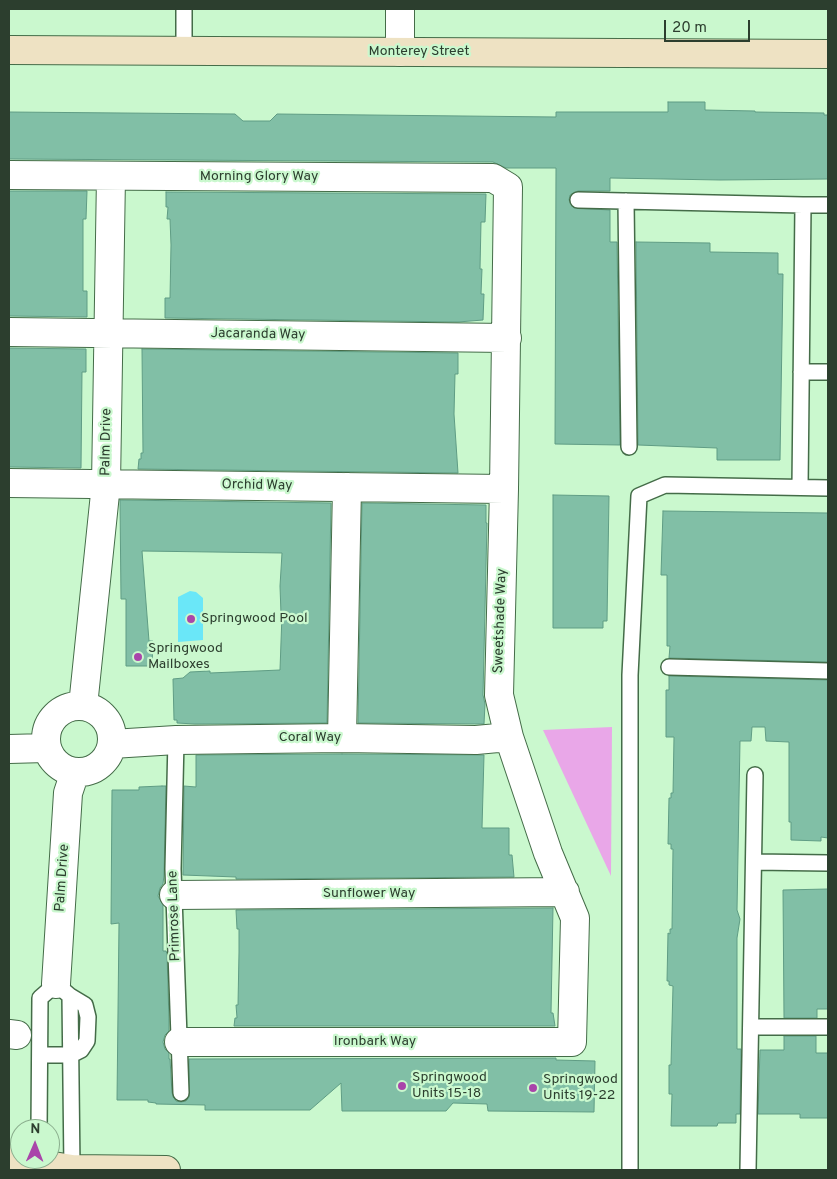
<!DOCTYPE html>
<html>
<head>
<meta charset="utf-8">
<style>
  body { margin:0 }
  #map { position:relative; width:837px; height:1179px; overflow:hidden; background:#caf8ce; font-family:Overpass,sans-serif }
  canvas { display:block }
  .frame { position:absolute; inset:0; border:10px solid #2c3e2e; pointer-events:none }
  .north { position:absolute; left:10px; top:1119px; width:50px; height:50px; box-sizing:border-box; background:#caf8ce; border:1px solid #8bae8e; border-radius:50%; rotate:1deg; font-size:14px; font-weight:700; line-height:20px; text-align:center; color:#2c3e2e }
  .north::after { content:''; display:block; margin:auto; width:18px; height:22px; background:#a945aa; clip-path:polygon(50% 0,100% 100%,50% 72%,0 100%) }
  .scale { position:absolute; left:664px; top:20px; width:86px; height:22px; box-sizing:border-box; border:2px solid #2c3e2e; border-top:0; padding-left:6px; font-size:15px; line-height:18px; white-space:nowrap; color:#2c3e2e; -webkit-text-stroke:4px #caf8ce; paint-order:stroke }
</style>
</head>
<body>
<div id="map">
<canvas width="837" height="1179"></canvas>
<div class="frame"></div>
<div class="north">N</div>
<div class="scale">20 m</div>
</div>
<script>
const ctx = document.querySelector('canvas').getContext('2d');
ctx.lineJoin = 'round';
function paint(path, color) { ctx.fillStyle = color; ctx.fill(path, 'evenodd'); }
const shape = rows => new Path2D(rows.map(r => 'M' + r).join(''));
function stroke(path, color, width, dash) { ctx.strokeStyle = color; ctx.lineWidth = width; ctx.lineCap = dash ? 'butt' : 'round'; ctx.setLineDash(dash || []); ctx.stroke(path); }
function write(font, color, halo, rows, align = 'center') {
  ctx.font = font + ' Overpass,sans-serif'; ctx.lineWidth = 4.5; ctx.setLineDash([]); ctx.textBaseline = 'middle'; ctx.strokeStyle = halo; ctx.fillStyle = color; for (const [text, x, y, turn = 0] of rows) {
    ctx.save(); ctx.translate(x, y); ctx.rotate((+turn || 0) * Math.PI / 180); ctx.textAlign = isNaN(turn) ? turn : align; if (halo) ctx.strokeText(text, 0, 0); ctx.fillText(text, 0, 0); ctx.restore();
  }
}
const green = shape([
  [612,727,611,876,543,730]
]);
const water = shape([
  [190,591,196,592,203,598,203,640,178,642,178,597]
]);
const building = shape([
  [668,102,705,102,705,110,755,111,755,112,824,113,824,115,828,115,828,179,720,180,610,178,610,191,578,191,570,195,569,200,574,208,610,210,610,242,617,242,620,445,555,444,556,168,506,168,493,162,9,159,9,112,235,114,243,121,270,121,277,114,556,117,556,112,668,112,668,102],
  [9,191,87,191,86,219,83,219,83,291,87,291,87,317,9,316,9,191],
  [166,192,486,194,485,222,481,222,480,269,482,269,481,294,484,294,483,320,458,322,165,318,165,298,170,298,171,245,170,219,167,219,168,207,166,207,166,192],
  [636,242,710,243,710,252,778,253,778,274,783,274,780,460,717,460,717,448,638,445,636,242],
  [9,348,86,349,86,372,82,372,81,468,9,467,9,348],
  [142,349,458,353,458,374,455,374,454,414,458,473,138,469,139,459,141,459,141,453,143,453,142,349],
  [553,495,609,496,607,621,603,621,603,628,553,628,553,495],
  [120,500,331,503,327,723,195,724,177,723,177,720,174,720,173,679,183,678,190,672,210,671,210,673,280,670,282,614,281,614,280,586,282,553,142,551,149,641,153,641,152,666,126,666,126,599,121,599,120,500],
  [362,503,486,505,486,523,487,523,483,695,485,704,484,724,358,723,362,503],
  [663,511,828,513,828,662,669,658,670,646,667,646,667,575,661,575,663,511],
  [669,676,828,680,828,838,821,837,821,841,791,840,791,822,789,822,789,742,766,741,765,727,752,727,751,741,740,741,737,910,740,919,737,938,737,1049,741,1049,740,1114,736,1114,736,1123,718,1123,717,1126,671,1126,672,1094,669,1094,669,1065,671,1065,673,986,669,985,669,981,667,981,668,933,670,934,670,929,672,929,673,849,671,849,671,844,668,844,669,798,671,798,671,793,673,793,674,737,666,737,666,690,669,690,669,676],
  [342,754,484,755,482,828,509,828,509,855,512,855,514,877,236,879,236,877,183,875,184,786,196,787,196,755,342,754],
  [162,786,166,786,164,875,163,884,160,888,158,896,163,905,163,951,166,951,167,954,169,1021,169,1031,165,1035,163,1042,165,1049,169,1053,169,1059,170,1059,172,1093,176,1101,181,1102,186,1101,189,1097,189,1059,556,1058,556,1060,595,1061,594,1112,488,1111,487,1104,453,1103,446,1111,342,1111,341,1083,310,1110,205,1110,205,1105,156,1104,156,1103,148,1102,148,1100,117,1100,119,923,111,924,112,790,139,790,139,787,162,786],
  [828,889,828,1009,817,1009,817,1018,784,1018,783,890,828,889],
  [553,908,551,1013,553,1013,555,1026,234,1026,235,1018,237,1018,236,1005,238,1005,239,952,239,929,237,929,236,910,553,908],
  [784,1036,816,1036,816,1053,828,1053,828,1118,800,1118,800,1114,758,1114,760,1050,784,1050,784,1036]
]);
const lane = shape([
  [184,51,184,9],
  [578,200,803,205],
  [626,201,629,447],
  [801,372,828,372],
  [800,487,803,205,828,205],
  [669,667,828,671],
  [176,740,173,869,181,1093],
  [754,862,828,863],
  [751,1027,828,1027],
  [40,1055,71,1055,81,1050,87,1041,88,1017,85,1005,70,996],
  [39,1129,40,998,56,984,70,996,72,1169],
  [630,1170,630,675,639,496,665,485,828,488],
  [748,1170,755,775]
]);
const street = shape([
  [400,52,400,9],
  [9,175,493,178,508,187,504,489,499,695,509,737,548,853,575,918,572,1042,179,1042],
  [9,332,507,338],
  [9,483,504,489],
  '46 739a33 33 0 1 1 66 0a33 33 0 1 1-66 0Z',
  [83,706,106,484,111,176],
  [342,738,347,487],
  [112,744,176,740,342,738,476,740,509,737],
  [9,749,46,748],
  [174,895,565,892],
  [56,984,68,793,75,772],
  [9,1034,17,1035]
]);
const secondary = shape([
  [9,50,828,54],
  [9,1159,72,1169,166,1170]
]);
const markers = [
  [191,619,5,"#a945aa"],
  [138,657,5,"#a945aa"],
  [402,1086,5,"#a945aa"],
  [533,1088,5,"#a945aa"]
];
const streetNames = [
  ["Monterey Street",419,52],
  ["Morning Glory Way",259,177],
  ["Jacaranda Way",258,335,1],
  ["Palm Drive",107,442,-89],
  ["Orchid Way",257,486,1],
  ["Sweetshade Way",501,621,-88],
  ["Coral Way",310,738],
  ["Palm Drive",63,878,-86],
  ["Sunflower Way",369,894],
  ["Primrose Lane",175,916,-92],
  ["Ironbark Way",375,1042]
];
const poiNames = [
  ["Springwood Pool",201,619],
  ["Springwood",148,649],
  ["Mailboxes",148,665],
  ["Springwood",412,1078],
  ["Units 15-18",412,1094],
  ["Springwood",543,1080],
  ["Units 19-22",543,1096]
];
paint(green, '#e9a7e8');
paint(water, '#6ae7f8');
paint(building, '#81bfa6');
stroke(building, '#5f9c84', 1);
stroke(lane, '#446c48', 18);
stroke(street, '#446c48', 30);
stroke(secondary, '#446c48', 30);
stroke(lane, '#fff', 15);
stroke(street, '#fff', 28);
stroke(secondary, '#eee2c3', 28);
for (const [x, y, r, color] of markers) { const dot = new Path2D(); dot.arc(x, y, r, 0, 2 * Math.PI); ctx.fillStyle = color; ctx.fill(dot); stroke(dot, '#caf8ce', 2); }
write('14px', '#2c3e2e', '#caf8ce', streetNames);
write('14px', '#2c3e2e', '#caf8ce', poiNames, 'left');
</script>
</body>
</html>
